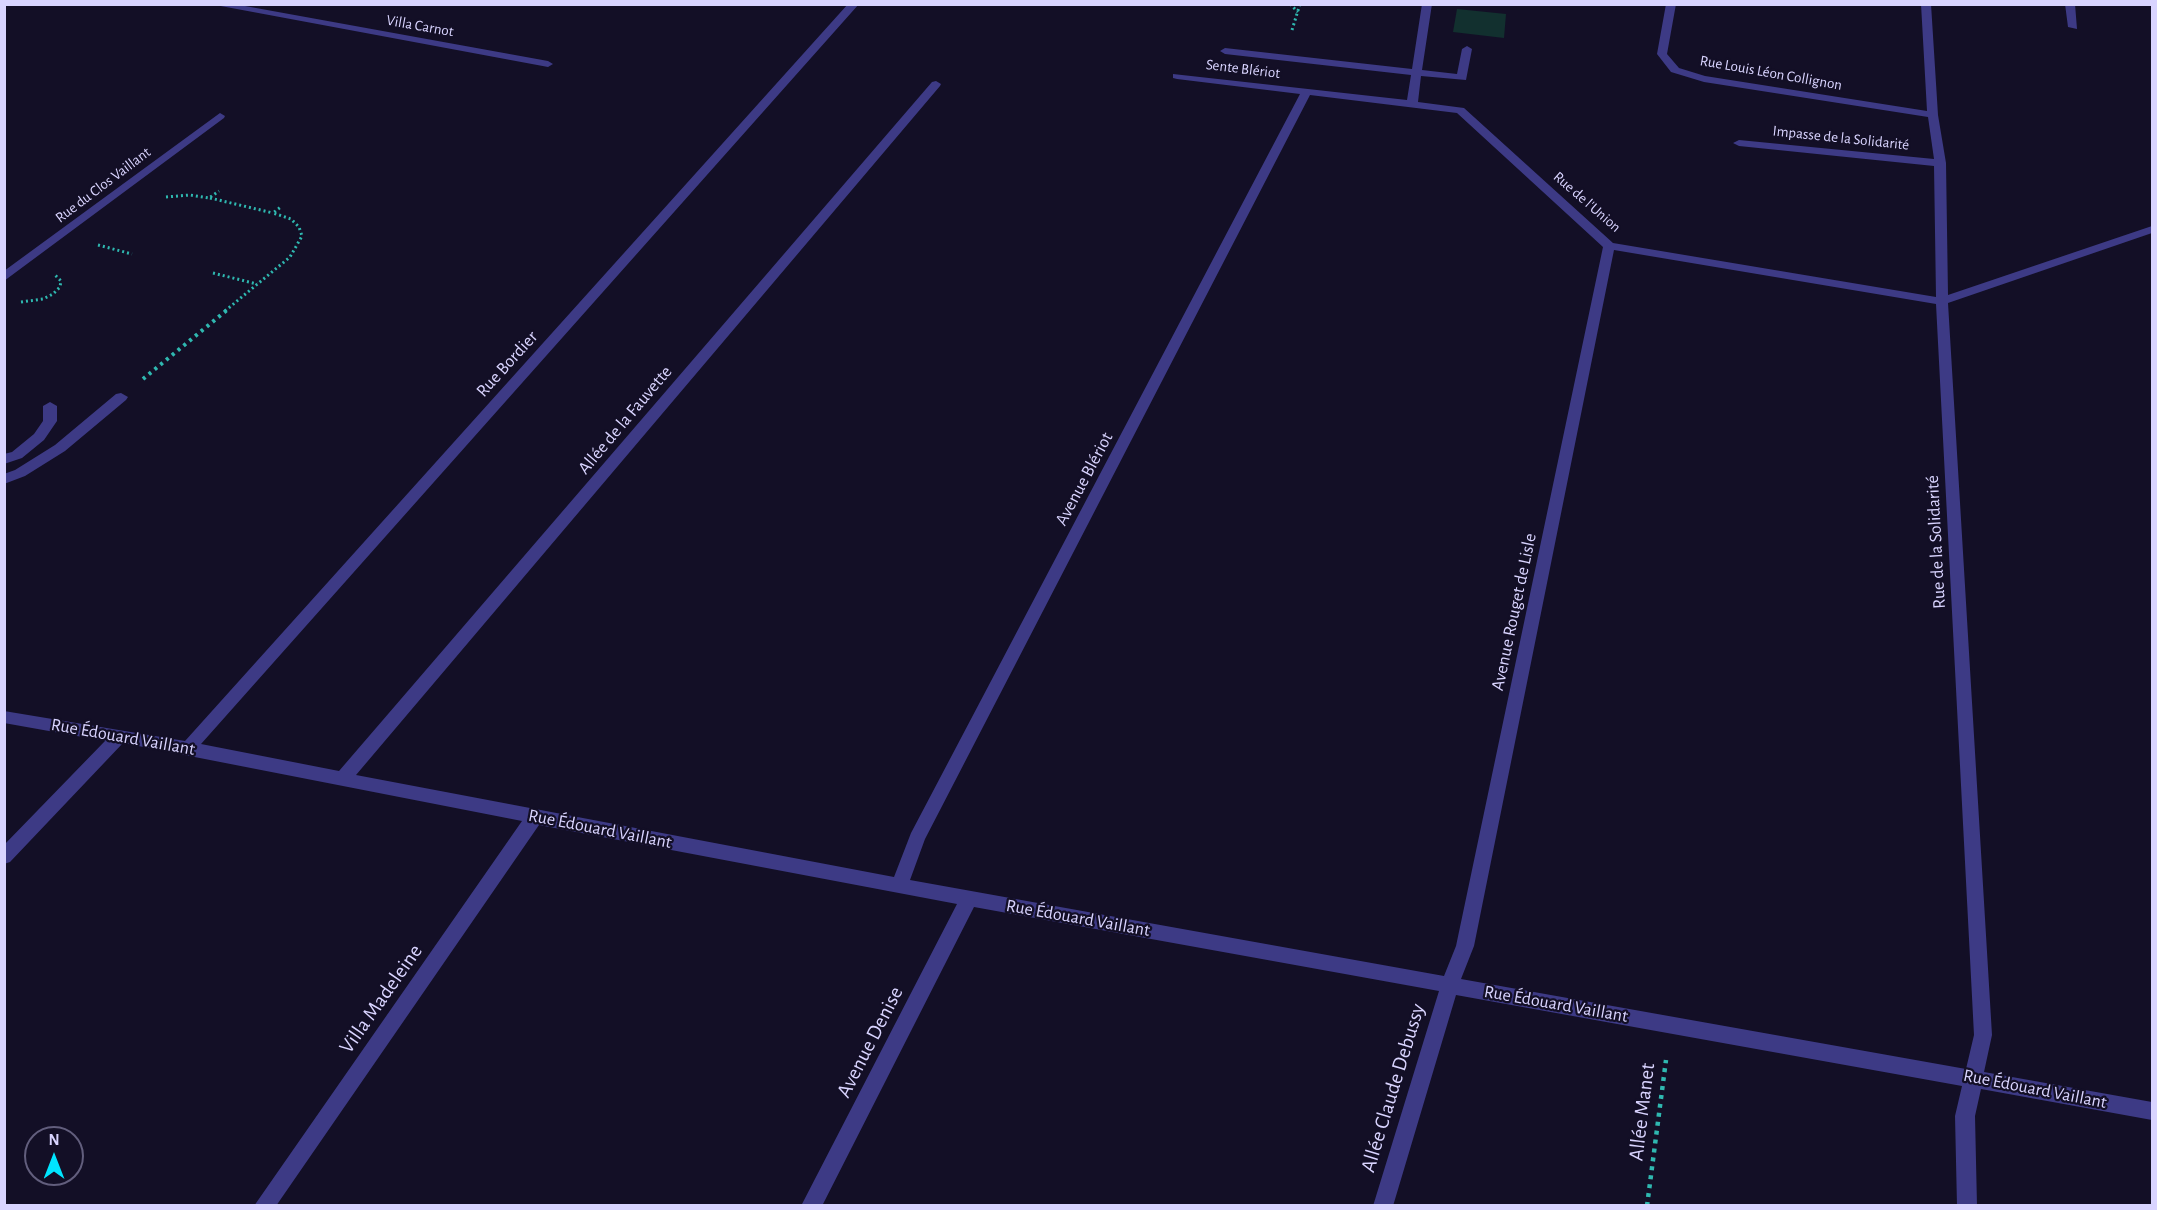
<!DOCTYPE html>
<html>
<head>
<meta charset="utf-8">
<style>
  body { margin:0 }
  #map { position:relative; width:2157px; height:1210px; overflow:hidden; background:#130f26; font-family:"Alegreya Sans",sans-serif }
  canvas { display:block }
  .frame { position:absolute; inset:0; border:6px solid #d9d4ff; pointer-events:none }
  .north { position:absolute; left:24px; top:1126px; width:60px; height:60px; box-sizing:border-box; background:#130f26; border:2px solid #625e7d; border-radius:50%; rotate:0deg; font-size:16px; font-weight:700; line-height:24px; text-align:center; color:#d9d4ff }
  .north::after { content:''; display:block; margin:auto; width:21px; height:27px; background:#00e5ff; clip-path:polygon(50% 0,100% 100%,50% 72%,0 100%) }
</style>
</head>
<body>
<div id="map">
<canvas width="2157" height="1210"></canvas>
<div class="frame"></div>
<div class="north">N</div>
</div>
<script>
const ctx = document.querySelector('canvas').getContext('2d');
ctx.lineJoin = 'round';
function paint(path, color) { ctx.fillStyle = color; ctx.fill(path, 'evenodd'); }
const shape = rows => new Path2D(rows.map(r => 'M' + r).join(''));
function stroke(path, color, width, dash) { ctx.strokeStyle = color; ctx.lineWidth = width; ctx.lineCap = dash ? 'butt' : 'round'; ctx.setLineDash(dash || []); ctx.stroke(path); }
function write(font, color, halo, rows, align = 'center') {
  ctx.font = font + ' "Alegreya Sans",sans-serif'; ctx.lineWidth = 4.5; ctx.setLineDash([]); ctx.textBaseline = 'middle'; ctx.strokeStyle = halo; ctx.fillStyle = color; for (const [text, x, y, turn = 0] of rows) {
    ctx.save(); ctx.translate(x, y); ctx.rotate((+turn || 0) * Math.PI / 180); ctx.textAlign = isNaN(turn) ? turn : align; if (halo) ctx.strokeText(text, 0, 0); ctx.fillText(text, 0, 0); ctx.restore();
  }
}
const green = shape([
  [1457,9,1506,14,1504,38,1453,32]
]);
const pathFar2 = shape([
  [1290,4,1298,12],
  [1292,30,1300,4],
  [166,197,190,195,209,198,219,191],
  [210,198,273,213],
  [98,245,132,254],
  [213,273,257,284],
  [21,302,43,299,53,294,60,287,61,281,55,275],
  [225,311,290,257,302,236,299,227,291,219,273,213,282,206]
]);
const pathFar1 = shape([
  [143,379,227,310]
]);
const path = shape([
  [1647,1206,1666,1060]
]);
const minor = shape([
  [210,4,234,4,548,61,553,64,548,67,210,4],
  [848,4,859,4,201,744,339,771,932,82,936,81,941,84,940,86,356,775,894,877,911,833,1300,94,1177,79,1173,78,1173,74,1407,100,1411,75,1225,54,1220,51,1225,48,1412,69,1422,4,1432,4,1422,70,1457,74,1462,49,1467,46,1472,49,1466,80,1421,76,1418,102,1464,108,1613,243,1936,297,1934,166,1739,146,1733,143,1739,140,1934,159,1928,117,1704,82,1671,72,1657,54,1666,4,1676,4,1667,54,1679,68,1705,76,1927,111,1921,4,1931,4,1938,115,1946,163,1948,295,2152,226,2152,233,1948,303,1992,1035,1984,1072,2152,1102,2152,1120,1981,1089,1975,1116,1977,1206,1957,1206,1955,1116,1962,1086,1456,995,1393,1206,1373,1206,1439,991,974,907,822,1206,801,1206,957,904,539,825,276,1206,254,1206,522,821,123,743,10,862,4,864,4,845,105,741,4,723,4,711,185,741,848,4],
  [1310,95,1457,113,1603,247,1456,946,1444,976,910,880,925,839,1310,95],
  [1614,250,1936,304,1974,1035,1966,1069,1461,979,1474,946,1614,250],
  [2065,4,2075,4,2077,29,2068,27,2065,4],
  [220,113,225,116,224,118,4,281,4,271,220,113],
  [121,393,128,397,126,400,65,451,25,476,4,484,4,474,15,470,55,445,116,394,121,393],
  [50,402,57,406,57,421,44,440,22,458,4,464,4,454,12,452,34,434,43,421,43,406,50,402]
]);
const farStreetnames = [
  ["Villa Carnot",420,26,10],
  ["Sente Blériot",1243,69,7],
  ["Rue Louis Léon Collignon",1771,73,10],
  ["Impasse de la Solidarité",1841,138,6],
  ["Rue du Clos Vaillant",103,185,-37],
  ["Rue de l'Union",1587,202,41]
];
const streetNames = [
  ["Rue Bordier",507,364,-48],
  ["Allée de la Fauvette",625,420,-50],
  ["Avenue Blériot",1084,479,-62],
  ["Rue de la Solidarité",1936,542,-93],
  ["Avenue Rouget de Lisle",1514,612,-78],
  ["Rue Édouard Vaillant",123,737,10],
  ["Rue Édouard Vaillant",600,829,11],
  ["Rue Édouard Vaillant",1078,918,10],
  ["Rue Édouard Vaillant",1556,1004,10],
  ["Rue Édouard Vaillant",2035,1089,11]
];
const nearStreetnames = [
  ["Villa Madeleine",381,999,-55],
  ["Avenue Denise",870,1042,-63],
  ["Allée Claude Debussy",1393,1088,-73],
  ["Allée Manet",1642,1112,-83]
];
paint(green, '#12302f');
stroke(pathFar2, '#2fb8b0', 3, [2, 3]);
stroke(pathFar1, '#2fb8b0', 4, [3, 4.5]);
stroke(path, '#2fb8b0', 4.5, [4, 5]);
paint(minor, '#3d3a85');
write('15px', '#d9d4ff', '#130f26', farStreetnames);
write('18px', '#d9d4ff', '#130f26', streetNames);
write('21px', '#d9d4ff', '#130f26', nearStreetnames);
</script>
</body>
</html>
